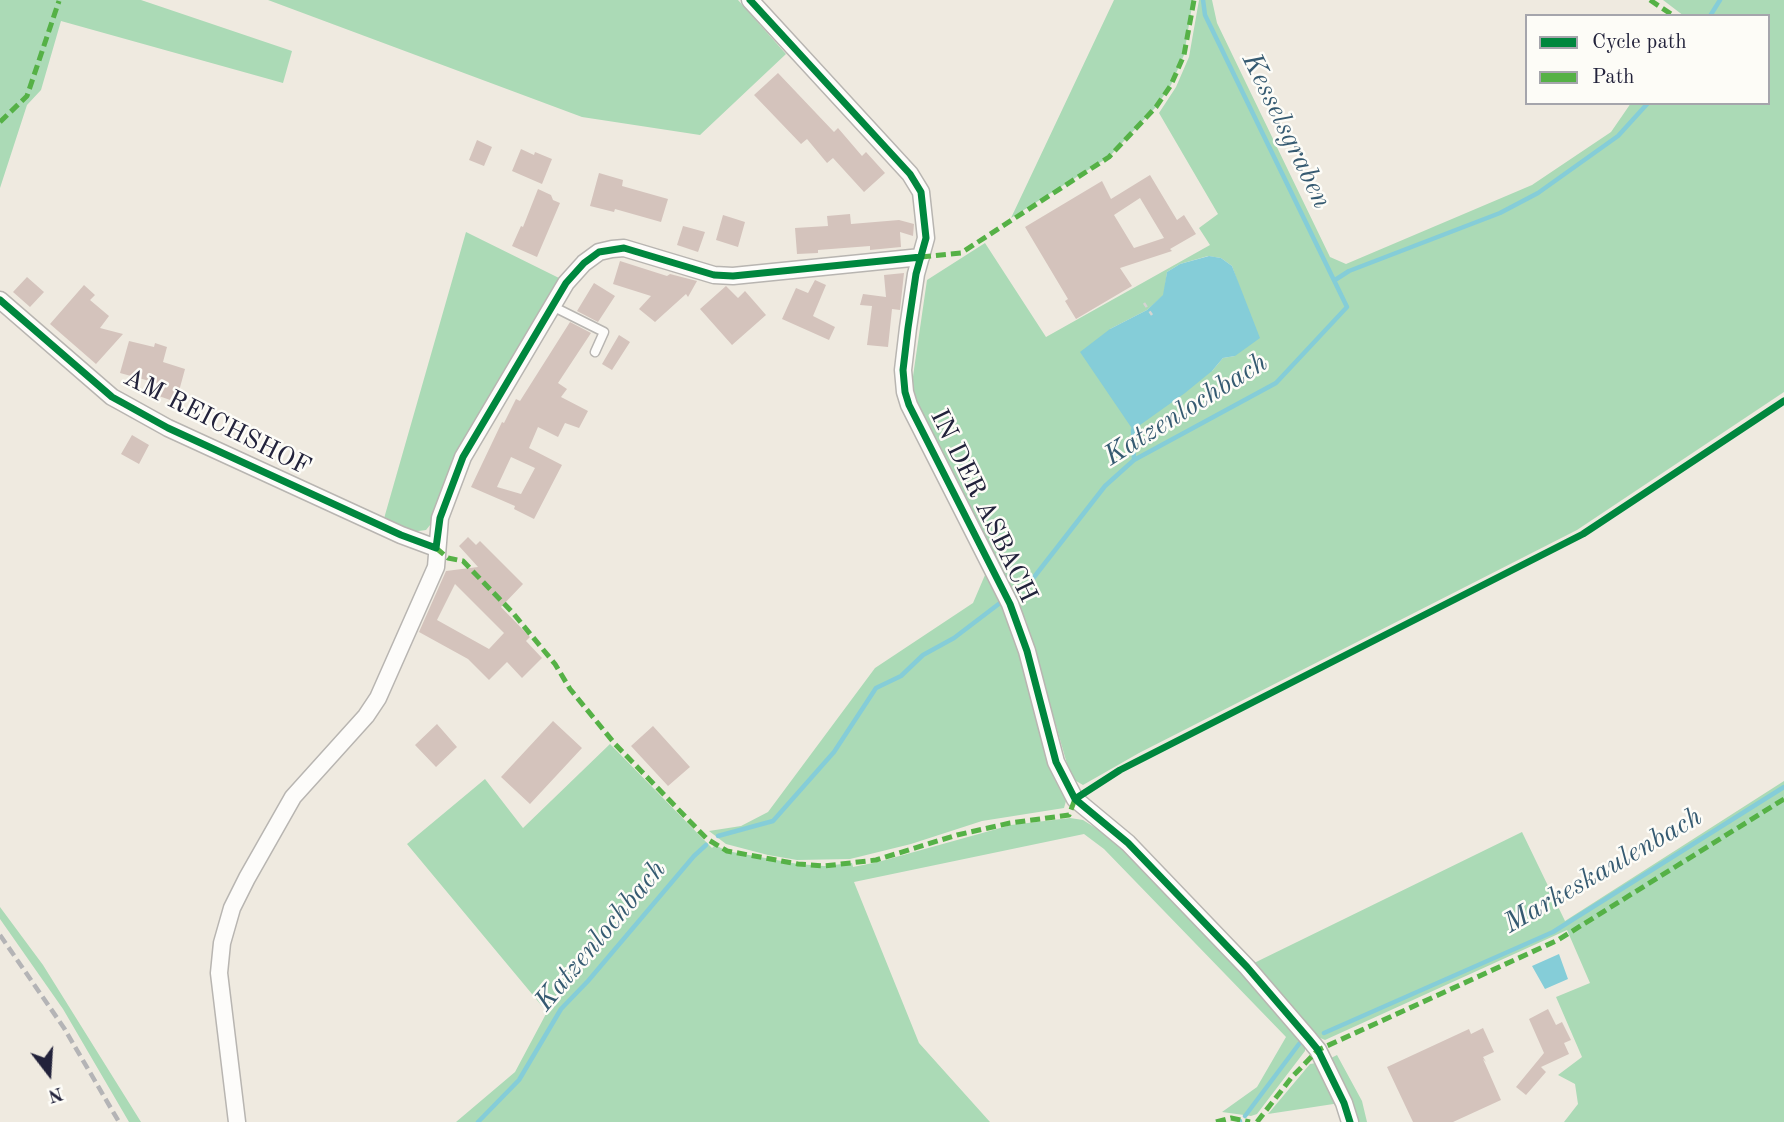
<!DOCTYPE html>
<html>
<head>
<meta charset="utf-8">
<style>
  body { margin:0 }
  #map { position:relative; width:1784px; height:1122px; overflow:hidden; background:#efeae0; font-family:"Old Standard TT",serif }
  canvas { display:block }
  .legend { position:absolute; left:1525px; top:14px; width:245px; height:91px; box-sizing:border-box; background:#fdfcf7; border:2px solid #a5a5ac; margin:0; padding:9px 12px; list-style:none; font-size:21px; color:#22223b }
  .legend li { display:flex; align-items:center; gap:14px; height:35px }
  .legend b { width:35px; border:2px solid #a5a5ac }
  .north { position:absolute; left:14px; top:1038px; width:70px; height:70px; -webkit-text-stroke:5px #fdfcf7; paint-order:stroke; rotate:163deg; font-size:19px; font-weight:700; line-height:28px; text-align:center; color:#22223b }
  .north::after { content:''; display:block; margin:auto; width:24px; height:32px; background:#22223b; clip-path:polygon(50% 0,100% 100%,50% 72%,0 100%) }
</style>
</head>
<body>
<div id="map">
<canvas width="1784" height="1122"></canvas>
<ul class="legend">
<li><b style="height:9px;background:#00873e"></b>Cycle path</li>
<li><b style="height:9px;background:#55b146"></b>Path</li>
</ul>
<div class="north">N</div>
</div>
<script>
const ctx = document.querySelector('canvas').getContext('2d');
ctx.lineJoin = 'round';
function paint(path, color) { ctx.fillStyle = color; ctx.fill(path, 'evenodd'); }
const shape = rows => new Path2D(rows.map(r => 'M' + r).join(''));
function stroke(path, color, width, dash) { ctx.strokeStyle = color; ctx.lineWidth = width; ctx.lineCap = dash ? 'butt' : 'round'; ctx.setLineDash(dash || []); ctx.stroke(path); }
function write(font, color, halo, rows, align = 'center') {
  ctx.font = font + ' "Old Standard TT",serif'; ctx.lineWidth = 5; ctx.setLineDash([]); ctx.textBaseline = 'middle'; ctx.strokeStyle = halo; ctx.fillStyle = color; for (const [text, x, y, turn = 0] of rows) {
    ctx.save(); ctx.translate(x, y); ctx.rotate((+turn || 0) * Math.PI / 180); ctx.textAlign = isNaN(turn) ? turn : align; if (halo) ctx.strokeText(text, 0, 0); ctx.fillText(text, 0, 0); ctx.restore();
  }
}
const green = shape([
  [0,0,141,0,292,51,283,83,61,21,41,90,27,105,0,188],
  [268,0,738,0,786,54,700,135,582,117],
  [1114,0,1193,0,1184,55,1171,85,1156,107,1109,157,1011,218],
  [1199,0,1212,0,1217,23,1330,257,1346,264,1532,185,1611,132,1631,103,1768,103,1768,16,1684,16,1663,0,1784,0,1784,392,1577,530,1139,753,1083,785,1071,778,1026,621,1008,581,927,432,911,390,927,280,985,243,1046,337,1210,245,1199,228,1218,214,1159,113,1176,87,1189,57],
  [1208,256,1221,258,1232,266,1241,292,1235,356,1223,358,1212,371,1110,329,1147,310,1164,295,1167,272,1180,264],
  [466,232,559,278,461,449,435,519,426,530,412,532,383,522],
  [988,568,1023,659,1054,778,1066,801,1064,808,982,821,911,844,850,859,797,860,768,855,726,844,709,831,741,826,768,812,875,668,973,603],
  [610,744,712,848,715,845,727,851,798,864,824,866,852,863,853,867,878,862,1011,825,1070,818,1083,820,1113,839,1215,940,1305,1043,1305,1051,1257,1114,1251,1116,1222,1112,1257,1087,1286,1037,1104,849,1084,834,854,882,919,1043,990,1122,456,1122,515,1072,547,1012,407,844,485,779,523,828],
  [1784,781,1784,1122,1564,1122,1578,1104,1575,1084,1558,1075,1582,1057,1556,997,1590,983,1567,930,1325,1040,1313,1035,1252,964,1522,832,1565,921],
  [0,907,43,965,141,1122,129,1122,63,1009,0,919],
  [1337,1055,1362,1101,1367,1122,1355,1122,1329,1059],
  [1316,1063,1340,1103,1268,1114,1310,1064]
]);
const water = shape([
  [1209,256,1221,258,1232,266,1260,338,1235,356,1223,358,1212,371,1185,393,1133,430,1080,352,1110,329,1147,310,1163,295,1167,272,1180,264],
  [1559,954,1568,979,1545,989,1532,966]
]);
const stream = shape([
  [1710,16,1720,0],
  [1335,280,1349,271,1500,213,1538,193,1618,136,1648,103],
  [1133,430,1134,460],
  [1013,594,1031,581,1105,486,1134,460,1276,383,1347,307,1205,15,1203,0],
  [718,836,773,821,834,752,876,688,901,676,923,655,954,638,1000,603],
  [1324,1033,1553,932,1784,787],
  [1245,1116,1299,1044],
  [478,1122,519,1080,561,1009,588,981,694,856,706,845],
  [1240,1122,1240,1121]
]);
const building = shape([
  [778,73,834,132,838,128,862,156,866,152,885,173,864,192,833,158,827,163,807,139,801,144,754,95],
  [477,140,492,147,484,166,469,160],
  [521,149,534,155,535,152,552,159,542,184,512,171],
  [599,173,623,180,622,186,668,199,661,222,615,209,614,212,590,206],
  [1150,175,1177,220,1184,215,1196,234,1170,249,1172,251,1120,268,1132,286,1076,319,1065,301,1068,299,1025,227,1102,181,1111,199],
  [1140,198,1164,238,1134,248,1114,215],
  [538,189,551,195,553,200,560,203,537,257,512,246,521,226,523,227],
  [850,214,851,224,899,220,914,224,913,236,900,232,901,247,870,250,870,246,818,250,818,253,797,254,795,228,828,226,827,216],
  [723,215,745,222,738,247,716,240],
  [683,226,705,232,698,252,677,245],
  [620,261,667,276,670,274,697,281,688,297,686,294,655,322,639,309,651,296,613,284],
  [904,273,900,310,892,309,888,347,867,345,872,306,860,305,863,294,886,297,884,275],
  [27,277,44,292,30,307,13,292],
  [815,280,826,285,813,316,835,327,829,340,782,319,796,288,808,293],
  [594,283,615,296,598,322,577,311],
  [84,285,95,295,90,300,109,316,100,328,123,334,96,364,50,324],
  [726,286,738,298,745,291,766,315,732,345,700,309],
  [570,322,591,333,558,383,567,389,561,397,588,411,579,428,565,423,558,437,538,427,529,448,562,465,534,519,514,509,515,506,471,487,502,422,504,423,516,399,520,401],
  [511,457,535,468,521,494,497,487],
  [619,335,630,342,612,370,602,364],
  [129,341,154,347,155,343,167,347,163,362,185,369,176,402,153,394,157,383,120,373],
  [132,435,149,445,139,464,121,454],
  [468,537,476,545,480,541,523,584,501,607,530,637,526,641,542,658,522,678,507,662,489,680,468,659,419,632,446,571,478,567,459,546],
  [455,584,504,633,489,649,437,620],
  [553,721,582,748,530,804,501,777],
  [437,724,457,747,436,767,415,745],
  [653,726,690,767,668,786,631,746],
  [1548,1009,1556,1025,1562,1022,1571,1040,1564,1043,1569,1054,1541,1067,1546,1072,1526,1095,1516,1087,1544,1053,1529,1019],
  [1483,1028,1494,1052,1483,1057,1486,1062,1483,1059,1501,1100,1453,1122,1413,1122,1387,1067,1469,1029,1471,1034]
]);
const path = shape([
  [1144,303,1152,315]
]);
const service = shape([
  [552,306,604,332,595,352]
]);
const minor = shape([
  [750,0,910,174,921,192,926,238,916,274,908,328,903,370,905,392,909,405,1010,604,1027,651,1056,762,1075,799,1128,843,1247,967,1309,1039,1318,1050,1344,1103,1350,1122],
  [0,300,112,397,123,403,168,428,401,535,436,548],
  [237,1122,219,973,222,943,232,908,247,878,293,797,366,716,378,698,436,567,440,518,463,457,566,283,584,263,599,252,612,249,624,248,714,275,733,276,921,257]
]);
const rail = shape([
  [0,935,64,1028,119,1122]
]);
const quiet = shape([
  [1650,0,1674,16],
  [0,122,27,96,59,1],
  [921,257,961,253,1109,157,1156,107,1171,85,1184,55,1194,0],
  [436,548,448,558,463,561,513,613,555,664,570,689,615,744,707,839,727,851,798,864,824,866,876,860,957,835,1010,823,1069,815,1075,799,1080,796],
  [1216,1122,1231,1118,1250,1122],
  [1257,1122,1292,1077,1318,1050,1558,940,1784,799]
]);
const cycleway = shape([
  [750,0,910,174,921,192,926,238,916,274,908,328,903,370,905,392,909,405,1010,604,1027,651,1056,762,1075,799,1128,843,1247,967,1309,1039,1318,1050,1344,1103,1350,1122],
  [0,300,112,397,123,403,168,428,401,535,436,548,440,518,463,457,566,283,584,263,599,252,624,248,714,275,733,276,921,257],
  [1075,799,1120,770,1583,534,1784,401]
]);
const streetNames = [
  ["AM REICHSHOF",217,423,27],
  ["IN DER ASBACH",983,506,64]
];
const waterNames = [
  ["Kesselsgraben",1286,131,64],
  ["Katzenlochbach",1186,410,-32],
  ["Markeskaulenbach",1603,871,-30],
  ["Katzenlochbach",601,936,-50]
];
paint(green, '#abdab6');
paint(water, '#85cdd8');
stroke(stream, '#85cdd8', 4.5);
paint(building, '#d4c3bc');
stroke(service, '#b8b5b1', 11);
stroke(minor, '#b8b5b1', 19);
stroke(path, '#d5d4d2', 2.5, [5, 5]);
stroke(service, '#fdfcfa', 8);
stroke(minor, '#fdfcfa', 16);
stroke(rail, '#b4b4b6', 4.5, [10, 5]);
stroke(quiet, '#55b146', 5, [10, 5]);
stroke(cycleway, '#00873e', 7);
write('26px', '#22223b', '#fdfcf7', streetNames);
write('italic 28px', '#355a71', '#fdfcf7', waterNames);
</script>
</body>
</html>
